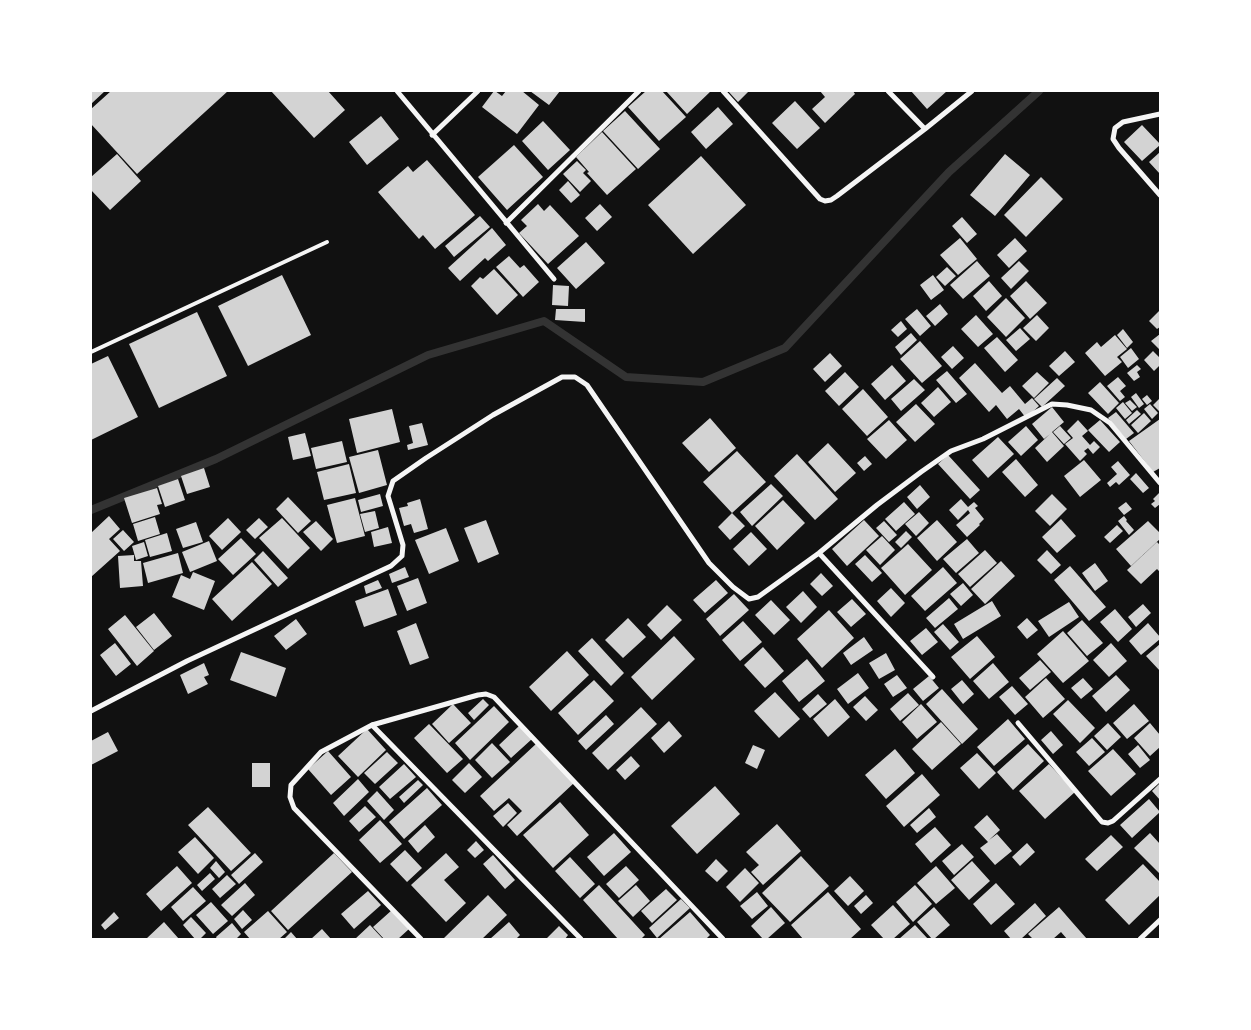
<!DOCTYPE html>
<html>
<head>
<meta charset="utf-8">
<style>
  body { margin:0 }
  #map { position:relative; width:1251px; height:1030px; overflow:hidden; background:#111; font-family:"Archivo Narrow",sans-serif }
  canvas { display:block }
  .frame { position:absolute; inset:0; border:92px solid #fff; pointer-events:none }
</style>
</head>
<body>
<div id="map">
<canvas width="1251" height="1030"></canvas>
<div class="frame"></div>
</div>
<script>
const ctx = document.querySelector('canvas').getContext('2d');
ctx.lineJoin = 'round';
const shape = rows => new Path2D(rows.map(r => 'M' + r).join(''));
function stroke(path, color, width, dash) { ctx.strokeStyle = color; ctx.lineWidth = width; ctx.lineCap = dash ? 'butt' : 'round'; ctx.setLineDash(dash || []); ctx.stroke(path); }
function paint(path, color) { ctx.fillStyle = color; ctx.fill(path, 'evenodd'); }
const stream = shape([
  [91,510,216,459,428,355,544,321,626,377,703,382,785,348,949,172,1039,91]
]);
const building = shape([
  [91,91,105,91,91,104],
  [111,91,228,91,137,174,91,124,91,109],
  [271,91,328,91,345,110,314,138],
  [494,91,495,91,502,96,506,91,522,91,539,105,517,134,482,107],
  [530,91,560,91,549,105],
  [646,91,662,91,686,117,659,141,628,107],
  [666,91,711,91,687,114],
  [728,91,749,91,738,102],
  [820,91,853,91,855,94,825,123,812,109,825,97],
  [911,91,947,91,927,109],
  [795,101,820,128,797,149,772,123],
  [718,107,733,124,706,149,691,132],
  [625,111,660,149,638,169,603,131],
  [381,116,399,139,367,165,349,142],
  [543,121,570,150,548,170,522,141],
  [1142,125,1160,144,1160,145,1142,161,1124,142],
  [602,132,636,169,607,195,587,173,589,172,576,157],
  [514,145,543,177,507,210,478,177],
  [1160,152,1160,174,1149,162],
  [117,154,141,181,110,210,91,190,91,177],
  [1005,154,1030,175,995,216,970,195],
  [701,156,746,205,693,254,648,205],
  [427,160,475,215,435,249,423,235,419,239,378,192,408,166,413,172],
  [577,161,586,170,583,173,591,181,580,192,563,174],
  [1041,177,1063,199,1026,237,1004,215],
  [568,181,580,195,571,203,559,190],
  [538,204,544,211,550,205,579,236,548,264,519,233,527,226,521,220],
  [600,204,612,217,597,231,585,218],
  [480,216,490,227,454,257,445,246],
  [962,217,977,234,967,243,952,226],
  [492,228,506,245,488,261,485,258,460,281,448,268],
  [960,238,977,259,958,275,940,255],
  [1015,238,1027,251,1009,268,997,255],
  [586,242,605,263,576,289,557,268],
  [509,256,520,268,524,265,539,282,523,297,496,267],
  [977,261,990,276,963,299,950,285],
  [1019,261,1029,271,1011,289,1001,278],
  [947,267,956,276,945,286,936,277],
  [494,269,518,295,497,315,471,286,480,277,483,279],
  [282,275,311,335,248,366,218,306],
  [933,275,944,290,931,300,920,285],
  [989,281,1002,296,986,311,973,296],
  [1026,281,1047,303,1030,319,1010,296],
  [553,285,569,286,568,306,552,305],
  [1006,298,1025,318,1006,337,987,317],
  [940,304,948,314,935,326,926,316],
  [556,309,585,309,585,322,555,320],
  [917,309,931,326,920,336,905,319],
  [1160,310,1160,327,1157,329,1149,321],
  [197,312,227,376,159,408,129,344],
  [976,315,993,334,978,347,961,329],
  [1037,315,1049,328,1036,341,1023,328],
  [901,321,907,329,898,337,891,330],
  [1020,328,1030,339,1016,351,1006,340],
  [1123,329,1133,342,1127,348,1117,335],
  [911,333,917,340,901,355,895,347],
  [1160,334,1160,350,1151,341],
  [1115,335,1127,349,1117,357,1122,362,1105,376,1085,353,1097,342,1101,347],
  [997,337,1018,360,1005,372,984,348],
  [920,341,942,366,922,383,900,359],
  [953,346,964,358,952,369,941,357],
  [1131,348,1139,359,1128,368,1120,357],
  [1065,351,1075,362,1059,376,1049,366],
  [1153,351,1160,358,1160,365,1154,371,1144,360],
  [830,353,842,366,825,382,813,369],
  [108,356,138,417,91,440,91,364],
  [975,363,1002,393,1010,386,1025,404,1032,398,1039,406,1026,418,1019,409,1007,419,996,405,989,412,959,378],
  [892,365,906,381,885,400,871,384],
  [1137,365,1141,369,1137,372,1140,377,1134,381,1127,373],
  [947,371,967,394,956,403,936,380],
  [845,372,859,387,839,406,825,391],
  [1037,372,1049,383,1034,398,1022,386],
  [1118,377,1126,386,1120,391,1125,397,1120,401,1107,386],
  [1057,378,1065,386,1042,407,1034,399],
  [914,379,925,390,901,411,891,399],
  [1100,382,1119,403,1108,414,1088,393],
  [938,387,951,402,934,417,921,403],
  [863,389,888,417,867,436,842,409],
  [1136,393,1144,404,1139,408,1131,397],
  [1147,395,1152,401,1147,405,1142,399],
  [1160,398,1160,412,1153,405],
  [1130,400,1137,407,1132,411,1125,403],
  [1123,402,1132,413,1125,419,1116,408],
  [916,404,935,424,915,442,896,422],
  [1150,404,1158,413,1152,419,1144,409],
  [1052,407,1064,422,1052,432,1064,446,1047,462,1035,448,1050,434,1044,439,1032,424],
  [392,409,400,442,357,453,349,419],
  [1137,410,1141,414,1129,424,1126,420],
  [1116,412,1134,433,1126,439,1108,418],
  [1144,413,1151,421,1138,433,1131,425],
  [710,418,736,448,709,472,682,443],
  [1160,419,1160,468,1153,472,1129,441],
  [889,420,907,440,886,459,867,439],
  [1078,420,1088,431,1082,436,1090,445,1094,441,1100,447,1093,454,1088,448,1084,451,1087,454,1080,461,1065,444,1073,438,1067,431],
  [1100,420,1120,442,1109,452,1088,430],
  [422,423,428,445,408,450,407,445,413,443,409,426],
  [1026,426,1038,440,1021,456,1008,442],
  [1060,426,1071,438,1064,444,1053,432],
  [305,433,311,456,293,460,288,437],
  [998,437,1014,454,988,478,972,460],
  [342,441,347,462,316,469,311,448],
  [828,443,856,473,835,492,808,462],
  [378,450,387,485,359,493,349,457],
  [737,451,766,482,732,513,703,482],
  [797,454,838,499,815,520,774,476],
  [948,455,980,490,970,499,938,464],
  [865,456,872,464,864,471,857,463],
  [1016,459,1038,485,1025,497,1002,472],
  [1084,460,1101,480,1080,497,1064,476],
  [1118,461,1130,475,1119,485,1116,482,1110,487,1107,483,1117,474,1111,467],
  [349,464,356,493,324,500,317,472],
  [204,468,210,487,187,494,181,476],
  [1136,473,1149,488,1143,493,1130,479],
  [178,479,185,500,165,507,158,486],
  [771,484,783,496,752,526,740,512],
  [920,485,930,497,917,509,907,497],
  [157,488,162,504,157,505,160,514,132,523,124,498],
  [1160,492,1160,504,1155,508,1151,504,1155,501,1153,499],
  [380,494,383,506,361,512,358,500],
  [1052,494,1067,509,1050,526,1035,511],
  [288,497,311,521,298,533,276,509],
  [355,498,365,536,337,543,327,505],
  [420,499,428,529,414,533,411,524,404,526,399,508,408,506,407,503],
  [961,499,968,507,974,502,978,506,975,508,984,519,979,524,980,525,967,537,956,525,970,513,968,510,958,520,949,510],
  [783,500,805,523,777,550,755,526],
  [904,502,915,514,896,531,885,519],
  [1126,502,1132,509,1124,515,1118,508],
  [375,511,379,528,365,532,360,514],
  [919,512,929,523,916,536,905,524],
  [732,513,745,526,730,540,718,527],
  [109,516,120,529,109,539,120,551,91,577,91,533],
  [1124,516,1127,520,1126,521,1134,530,1129,535,1118,521],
  [155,517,160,534,138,541,133,524],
  [228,518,241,532,222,550,209,536],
  [259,518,268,527,255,539,246,530],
  [282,518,310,548,288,569,259,538],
  [1061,519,1076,536,1057,553,1042,537],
  [486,520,499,554,478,563,464,528],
  [864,520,879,536,847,566,832,549],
  [937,520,957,542,937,561,917,538],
  [316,521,333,539,321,551,303,532],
  [884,521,897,535,889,542,876,528],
  [1148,521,1160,533,1160,539,1131,566,1116,549],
  [196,522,203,542,183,548,176,529],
  [1117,525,1123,531,1110,543,1104,537],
  [388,527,392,543,374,547,371,532],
  [446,528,459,561,429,574,415,540],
  [123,530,134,542,124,551,113,539],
  [906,531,912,537,901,548,895,542],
  [751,532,767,549,749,566,733,549],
  [167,533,172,551,150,557,145,540],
  [882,536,895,550,880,565,866,550],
  [241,538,256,554,233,575,218,559],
  [967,539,979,553,956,573,943,559],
  [209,541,217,561,190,572,182,552],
  [144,542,148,556,136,560,132,546],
  [1157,542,1160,545,1160,572,1157,569,1141,584,1127,570],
  [908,544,932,570,905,595,881,568],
  [985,550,997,563,970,587,958,574],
  [1047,550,1061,565,1051,574,1037,560],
  [263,551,288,578,278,587,254,560],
  [178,553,183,573,148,583,143,563],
  [134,555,134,561,141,561,143,586,120,588,118,556],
  [865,555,882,573,872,582,855,564],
  [1001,561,1015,576,985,604,971,589],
  [252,562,272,584,232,621,212,599],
  [1095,563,1108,581,1095,591,1082,573],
  [1070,566,1106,607,1089,621,1054,580],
  [405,567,409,577,392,583,389,574],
  [943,567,957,583,925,611,911,596],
  [193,572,215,581,204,610,172,597,181,575,190,579],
  [821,573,833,586,822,596,810,584],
  [418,578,427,603,407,611,397,586],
  [378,580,382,588,366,594,364,586],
  [716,580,728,593,705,613,693,600],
  [963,583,973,595,961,606,950,594],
  [891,588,905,603,891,617,877,601],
  [388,589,397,615,364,627,355,601],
  [803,591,817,607,801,623,786,607],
  [734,594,749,610,720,636,706,619],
  [949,598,958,609,935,628,926,618],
  [852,599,866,614,851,627,837,612],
  [771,600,790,620,774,635,755,615],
  [992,601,1001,616,963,639,954,624],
  [1069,602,1079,617,1049,637,1038,621],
  [1143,604,1151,613,1136,627,1128,617],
  [667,605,682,620,661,640,647,625],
  [1115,609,1132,629,1118,642,1100,622],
  [829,610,854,638,822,668,797,639],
  [154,613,172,636,154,650,136,627],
  [125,615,154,651,137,666,108,629],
  [628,618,646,637,623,658,605,640],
  [1027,618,1038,630,1027,639,1017,627],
  [296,619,307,634,286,650,274,636],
  [1082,620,1103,643,1087,656,1067,633],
  [743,621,762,642,740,661,722,640],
  [416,623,429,658,410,665,397,631],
  [1148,623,1160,637,1160,639,1141,655,1129,641],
  [943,624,959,642,950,650,934,632],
  [926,628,938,642,922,655,910,641],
  [1063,631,1089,661,1063,683,1037,654],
  [674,636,695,659,652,700,631,677],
  [977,636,995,657,970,679,951,657],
  [864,637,873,650,851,665,843,653],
  [592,638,624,673,611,686,578,651],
  [115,643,131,664,116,676,100,655],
  [1111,643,1127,661,1109,677,1093,660],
  [1160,644,1160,671,1146,656],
  [763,647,784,671,765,688,744,665],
  [567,651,589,675,551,711,529,687],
  [241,652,286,668,276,697,230,680],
  [886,653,895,670,879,679,869,663],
  [807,659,825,681,799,702,782,681],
  [1040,660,1051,672,1030,690,1019,678],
  [204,663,209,675,204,677,208,684,188,694,180,675],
  [993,663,1009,682,989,699,973,681],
  [858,673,869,688,848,704,837,689],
  [897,675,907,688,893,697,884,684],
  [1116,675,1130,690,1106,712,1092,696],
  [929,676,939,688,923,701,913,689],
  [1046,678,1065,699,1043,718,1025,697],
  [1083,678,1093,689,1081,699,1071,688],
  [594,680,614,701,578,735,558,713],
  [962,680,974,694,963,704,951,689],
  [1012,686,1028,704,1015,715,999,697],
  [942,689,978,729,962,744,926,704],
  [775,692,800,719,779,738,754,711],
  [908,693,919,705,900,721,890,709],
  [818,694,827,704,810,718,802,709],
  [865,696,878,710,866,721,853,707],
  [483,699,489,705,474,720,468,713],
  [835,699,850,717,828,737,813,719],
  [1068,700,1095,728,1080,743,1053,714],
  [453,704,471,723,449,743,432,724],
  [921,704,937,722,917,739,902,722],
  [1134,704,1149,721,1127,739,1113,723],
  [494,706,509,722,470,760,455,743],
  [641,707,657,724,608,770,592,753],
  [606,715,614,724,586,750,578,741],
  [1008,719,1025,739,994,766,977,747],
  [669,721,682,736,664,753,651,738],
  [941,722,961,744,932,770,912,749],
  [1108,723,1121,737,1107,750,1094,736],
  [1150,723,1160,735,1160,747,1150,756,1134,738],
  [429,724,463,759,447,773,414,738],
  [519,726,532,739,511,758,499,745],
  [367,729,386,750,358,777,338,756],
  [1051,731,1063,745,1053,754,1041,740],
  [108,732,118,751,91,765,91,741],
  [1092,738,1105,752,1089,766,1076,752],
  [492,743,510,762,492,778,475,760],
  [537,743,574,783,517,836,507,825,522,811,509,798,494,811,480,796],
  [1028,744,1044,761,1013,790,997,772],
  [753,745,765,750,757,769,745,763],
  [1138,745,1150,760,1140,768,1128,754],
  [895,749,915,773,886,799,865,775],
  [1113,749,1136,774,1111,796,1088,771],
  [328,751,351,777,331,795,308,769],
  [387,752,398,763,375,784,364,773],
  [977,753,996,773,979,789,960,768],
  [631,756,640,766,625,780,616,770],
  [252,763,270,763,270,787,252,787],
  [469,763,482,777,465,793,452,780],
  [404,764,416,777,390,799,379,787],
  [1049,764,1075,792,1045,819,1019,791],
  [922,774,940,795,904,827,886,806],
  [358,779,369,792,344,816,333,803],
  [418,780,423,785,404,803,399,797],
  [1160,783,1160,800,1152,791],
  [715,786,740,814,697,854,671,826],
  [427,788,442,805,404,839,389,822],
  [377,791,394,810,384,820,367,801],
  [1149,799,1160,812,1132,838,1120,825],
  [560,802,589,835,553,868,523,835],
  [508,803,517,813,503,827,493,816],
  [365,806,376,817,359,832,349,821],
  [208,807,251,853,231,871,188,825],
  [929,808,936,817,917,833,910,825],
  [987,815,1000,830,989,840,997,834,1012,851,995,865,980,848,988,842,974,827],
  [380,820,402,844,380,863,359,840],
  [777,824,801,851,763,885,751,872,759,865,746,852],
  [425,825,435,837,418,853,408,841],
  [935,827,951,845,931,863,915,844],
  [614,833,631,852,604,876,587,857],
  [1150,833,1160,844,1160,874,1134,848],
  [1111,835,1123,847,1097,871,1085,859],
  [195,837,214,858,198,874,178,852],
  [476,841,484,850,475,858,467,850],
  [1027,843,1035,852,1020,866,1012,857],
  [962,844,974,857,954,875,942,861],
  [405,850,422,868,407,882,390,864],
  [255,853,263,862,239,884,231,875],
  [334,853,352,872,288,930,271,911],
  [446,853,459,867,444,880,466,903,446,922,411,885],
  [493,855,515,880,505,889,483,864],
  [801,856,829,886,790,922,762,893],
  [570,857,595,884,580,898,555,871],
  [716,859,728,871,717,882,705,871],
  [216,861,225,872,219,878,210,868],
  [972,861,990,881,969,900,951,880],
  [1143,864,1160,882,1160,895,1129,925,1105,900],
  [177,866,192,883,161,911,146,894],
  [626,866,639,880,619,898,606,884],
  [936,866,955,888,936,904,917,883],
  [745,868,759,883,740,902,726,887],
  [210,873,215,879,202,891,197,885],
  [227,875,236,884,220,898,212,889],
  [850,876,864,891,848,906,834,891],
  [245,883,255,895,232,916,221,905],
  [996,883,1015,904,991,925,973,904],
  [599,885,645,935,641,939,618,939,583,900],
  [636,885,650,901,633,917,618,901],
  [915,885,932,904,913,922,896,902],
  [193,887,206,901,183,921,171,907],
  [666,889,677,900,652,923,641,911],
  [368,891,381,905,354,929,341,914],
  [757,892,768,906,752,919,740,906],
  [828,892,861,929,850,939,803,939,791,925],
  [488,895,507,915,482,939,445,939,444,938],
  [866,895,873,903,861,914,854,906],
  [681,899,690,908,657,938,649,928],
  [211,902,228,921,213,934,196,915],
  [1035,903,1046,916,1021,939,1011,939,1004,931],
  [893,905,910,924,893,939,884,939,871,925],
  [771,907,785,923,767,939,763,939,751,926],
  [934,907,950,925,934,939,932,939,917,922],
  [1059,907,1072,922,1087,939,1067,939,1061,932,1053,939,1033,939,1028,934],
  [243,910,252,920,242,929,234,919],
  [392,910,409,929,398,939,384,939,373,927],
  [268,911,287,932,279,939,250,939,244,932],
  [114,912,119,918,105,930,101,925],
  [690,912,710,935,706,939,659,939],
  [191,917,206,933,200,939,195,939,183,925],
  [164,922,179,939,146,939],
  [509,922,520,935,516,939,490,939],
  [232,923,241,934,236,939,217,939,216,937],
  [370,925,383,939,355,939],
  [915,925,928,939,899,939],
  [559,926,568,935,565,939,546,939],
  [322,929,331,939,311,939],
  [291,932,297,939,284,939]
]);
const service = shape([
  [91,352,327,242]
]);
const minor = shape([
  [397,91,554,279],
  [723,91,820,199,825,201,831,200,837,196,925,129,972,91],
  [888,91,925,129],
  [1160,114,1123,122,1115,128,1113,139,1119,148,1160,195],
  [432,135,478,91],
  [506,223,639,91],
  [819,553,933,677],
  [91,711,187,661,391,566,402,556,403,545,388,496,393,481,426,458,493,415,562,377,575,377,587,385,709,563,733,587,749,599,758,597,819,553,877,505,921,472,951,451,983,439,1052,404,1067,405,1091,410,1110,423,1160,483],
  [1018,723,1102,822,1108,823,1113,821,1160,779],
  [372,725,581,939],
  [421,939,294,808,290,797,291,785,321,752,372,725,478,695,486,694,494,697,723,939],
  [1140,939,1160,920]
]);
stroke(stream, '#333', 8);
paint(building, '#d3d3d3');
stroke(service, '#f5f5f5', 4);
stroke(minor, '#f5f5f5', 5);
</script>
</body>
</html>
